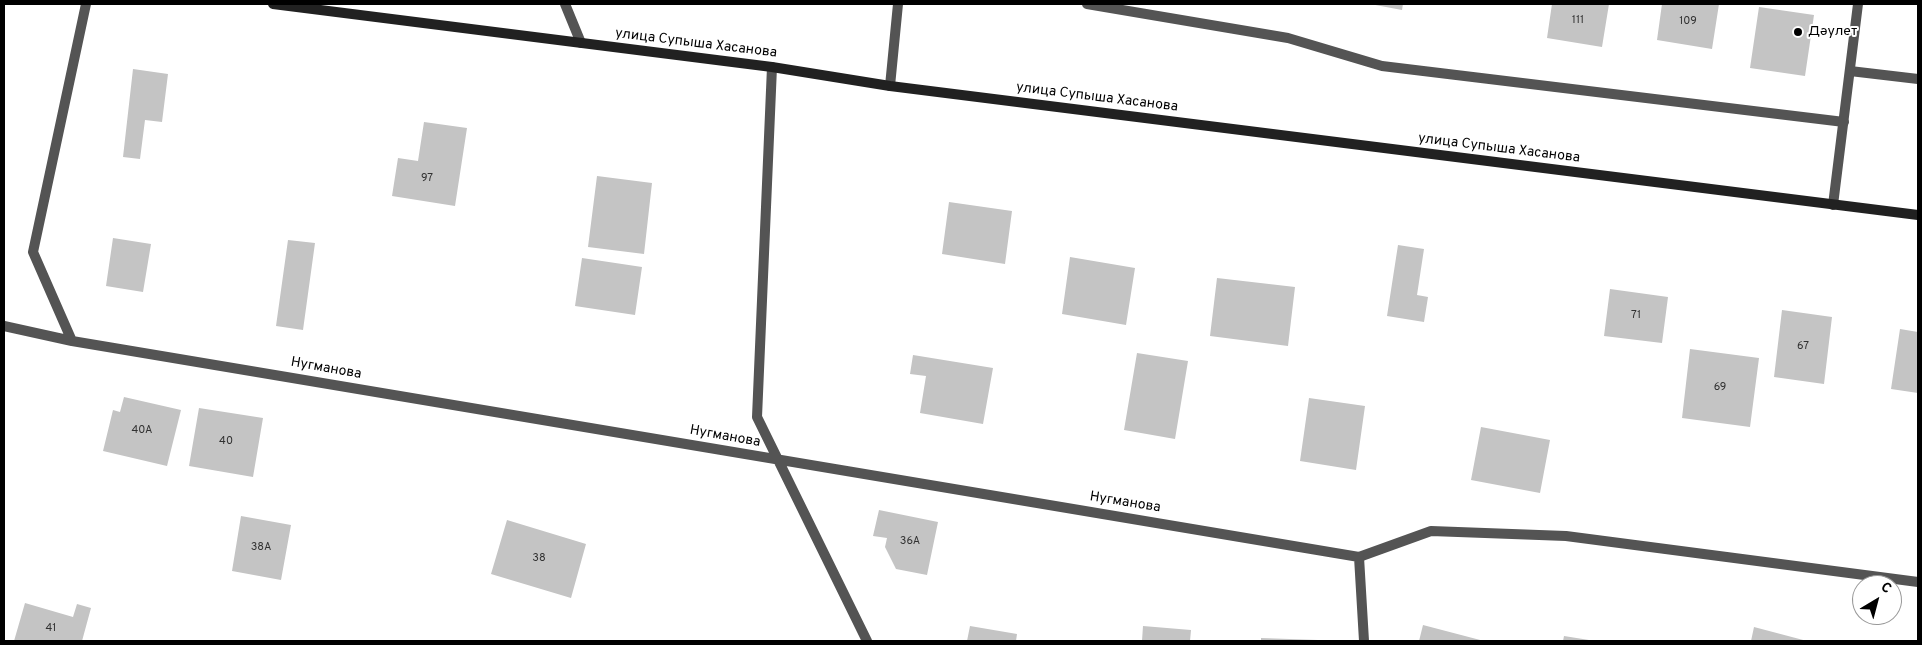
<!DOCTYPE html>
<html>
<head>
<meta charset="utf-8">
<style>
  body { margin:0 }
  #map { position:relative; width:1922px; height:645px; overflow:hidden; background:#fff; font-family:Overpass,sans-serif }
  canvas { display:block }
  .frame { position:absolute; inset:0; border:5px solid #000; pointer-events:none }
  .north { position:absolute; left:1852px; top:575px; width:50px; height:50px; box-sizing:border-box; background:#fff; border:1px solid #999; border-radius:50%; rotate:37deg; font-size:14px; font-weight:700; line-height:20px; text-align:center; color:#000 }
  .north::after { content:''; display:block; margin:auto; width:18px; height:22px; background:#000; clip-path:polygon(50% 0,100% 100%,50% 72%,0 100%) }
</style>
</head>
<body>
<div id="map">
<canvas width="1922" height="645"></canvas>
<div class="frame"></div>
<div class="north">С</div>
</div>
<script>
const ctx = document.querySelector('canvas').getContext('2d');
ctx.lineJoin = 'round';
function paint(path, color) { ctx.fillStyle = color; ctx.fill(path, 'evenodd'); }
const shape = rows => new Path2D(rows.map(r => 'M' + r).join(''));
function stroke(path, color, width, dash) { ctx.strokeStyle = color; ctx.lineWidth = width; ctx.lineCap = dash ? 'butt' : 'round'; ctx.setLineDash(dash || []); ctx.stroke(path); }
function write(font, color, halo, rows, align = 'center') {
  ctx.font = font + ' Overpass,sans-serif'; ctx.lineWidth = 4; ctx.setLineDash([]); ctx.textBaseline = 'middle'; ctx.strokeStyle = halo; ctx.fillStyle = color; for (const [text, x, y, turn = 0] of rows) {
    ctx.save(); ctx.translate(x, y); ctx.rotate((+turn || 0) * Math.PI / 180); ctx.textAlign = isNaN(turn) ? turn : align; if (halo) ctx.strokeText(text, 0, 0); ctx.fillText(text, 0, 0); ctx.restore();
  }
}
const building = shape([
  [1370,4,1403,4,1402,10],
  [1552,4,1609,4,1602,47,1547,38],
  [1662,4,1719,4,1712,49,1657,40],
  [1759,7,1814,15,1805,76,1750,68],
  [133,69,168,74,162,122,145,120,140,159,123,157],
  [424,122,467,128,455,206,392,196,398,158,418,161],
  [597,176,652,183,644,254,588,247],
  [949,202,1012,211,1005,264,942,254],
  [113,238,151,244,143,292,106,286],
  [288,240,315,243,303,330,276,326],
  [1398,245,1424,249,1417,295,1428,297,1424,322,1387,316],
  [1070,257,1135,268,1126,325,1062,314],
  [582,258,642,267,635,315,575,306],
  [1217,278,1295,287,1288,346,1210,336],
  [1610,289,1668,297,1662,343,1604,336],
  [1782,310,1832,317,1824,384,1774,377],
  [1900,329,1918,332,1918,393,1891,389],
  [1690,349,1759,358,1750,427,1682,418],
  [1137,353,1188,361,1175,439,1124,430],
  [913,355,993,368,983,424,920,413,926,376,910,374],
  [124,397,181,410,167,466,103,451,113,410,120,412],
  [1309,398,1365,406,1356,470,1300,461],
  [199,408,263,418,253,477,189,466],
  [1481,427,1550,440,1540,493,1471,480],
  [879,510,938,522,927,575,896,569,885,547,887,538,873,536],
  [241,516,291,525,281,580,232,571],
  [507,520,586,544,571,598,491,574],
  [25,603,73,617,77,604,91,608,82,641,14,641],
  [1423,625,1484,641,1419,641],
  [970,626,1017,634,1016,641,967,641],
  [1143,626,1191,630,1190,641,1142,641],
  [1754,627,1807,641,1751,641],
  [1564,636,1589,640,1589,641,1563,641],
  [1261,638,1318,640,1318,641,1261,641]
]);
const lane = shape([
  [1087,4,1288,38,1382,66,1844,122],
  [1850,71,1918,79],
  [1359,557,1431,531,1566,536,1918,582]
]);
const street = shape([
  [565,4,581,43],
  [772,67,757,417,867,641],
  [890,86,898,4],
  [1833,205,1858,4],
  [4,326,72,341,1359,557,1364,641],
  [72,341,33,252,86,4]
]);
const secondary = shape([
  [273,4,772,67,890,86,1918,215]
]);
const markers = [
  [1798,32,5,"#000"]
];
const numberNames = [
  ["111",1578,21],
  ["109",1688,22],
  ["97",427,179],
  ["71",1636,316],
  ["67",1803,347],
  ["69",1720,388],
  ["40А",142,431],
  ["40",226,442],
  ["36А",910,542],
  ["38А",261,548],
  ["38",539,559],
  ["41",51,629]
];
const poiNames = [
  ["Дәулет",1808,32]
];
const streetNames = [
  ["улица Супыша Хасанова",696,44,7],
  ["улица Супыша Хасанова",1097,98,7],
  ["улица Супыша Хасанова",1499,149,7],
  ["Нугманова",326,369,10],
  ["Нугманова",725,437,10],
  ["Нугманова",1125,503,9]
];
paint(building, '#c4c4c4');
stroke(lane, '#545454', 10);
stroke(street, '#545454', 10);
stroke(secondary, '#212121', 10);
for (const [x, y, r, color] of markers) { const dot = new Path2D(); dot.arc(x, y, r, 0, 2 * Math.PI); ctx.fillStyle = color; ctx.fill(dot); stroke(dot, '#fff', 2); }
write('11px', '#313131', null, numberNames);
write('14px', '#000', '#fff', poiNames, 'left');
write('14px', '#000', '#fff', streetNames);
</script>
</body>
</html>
